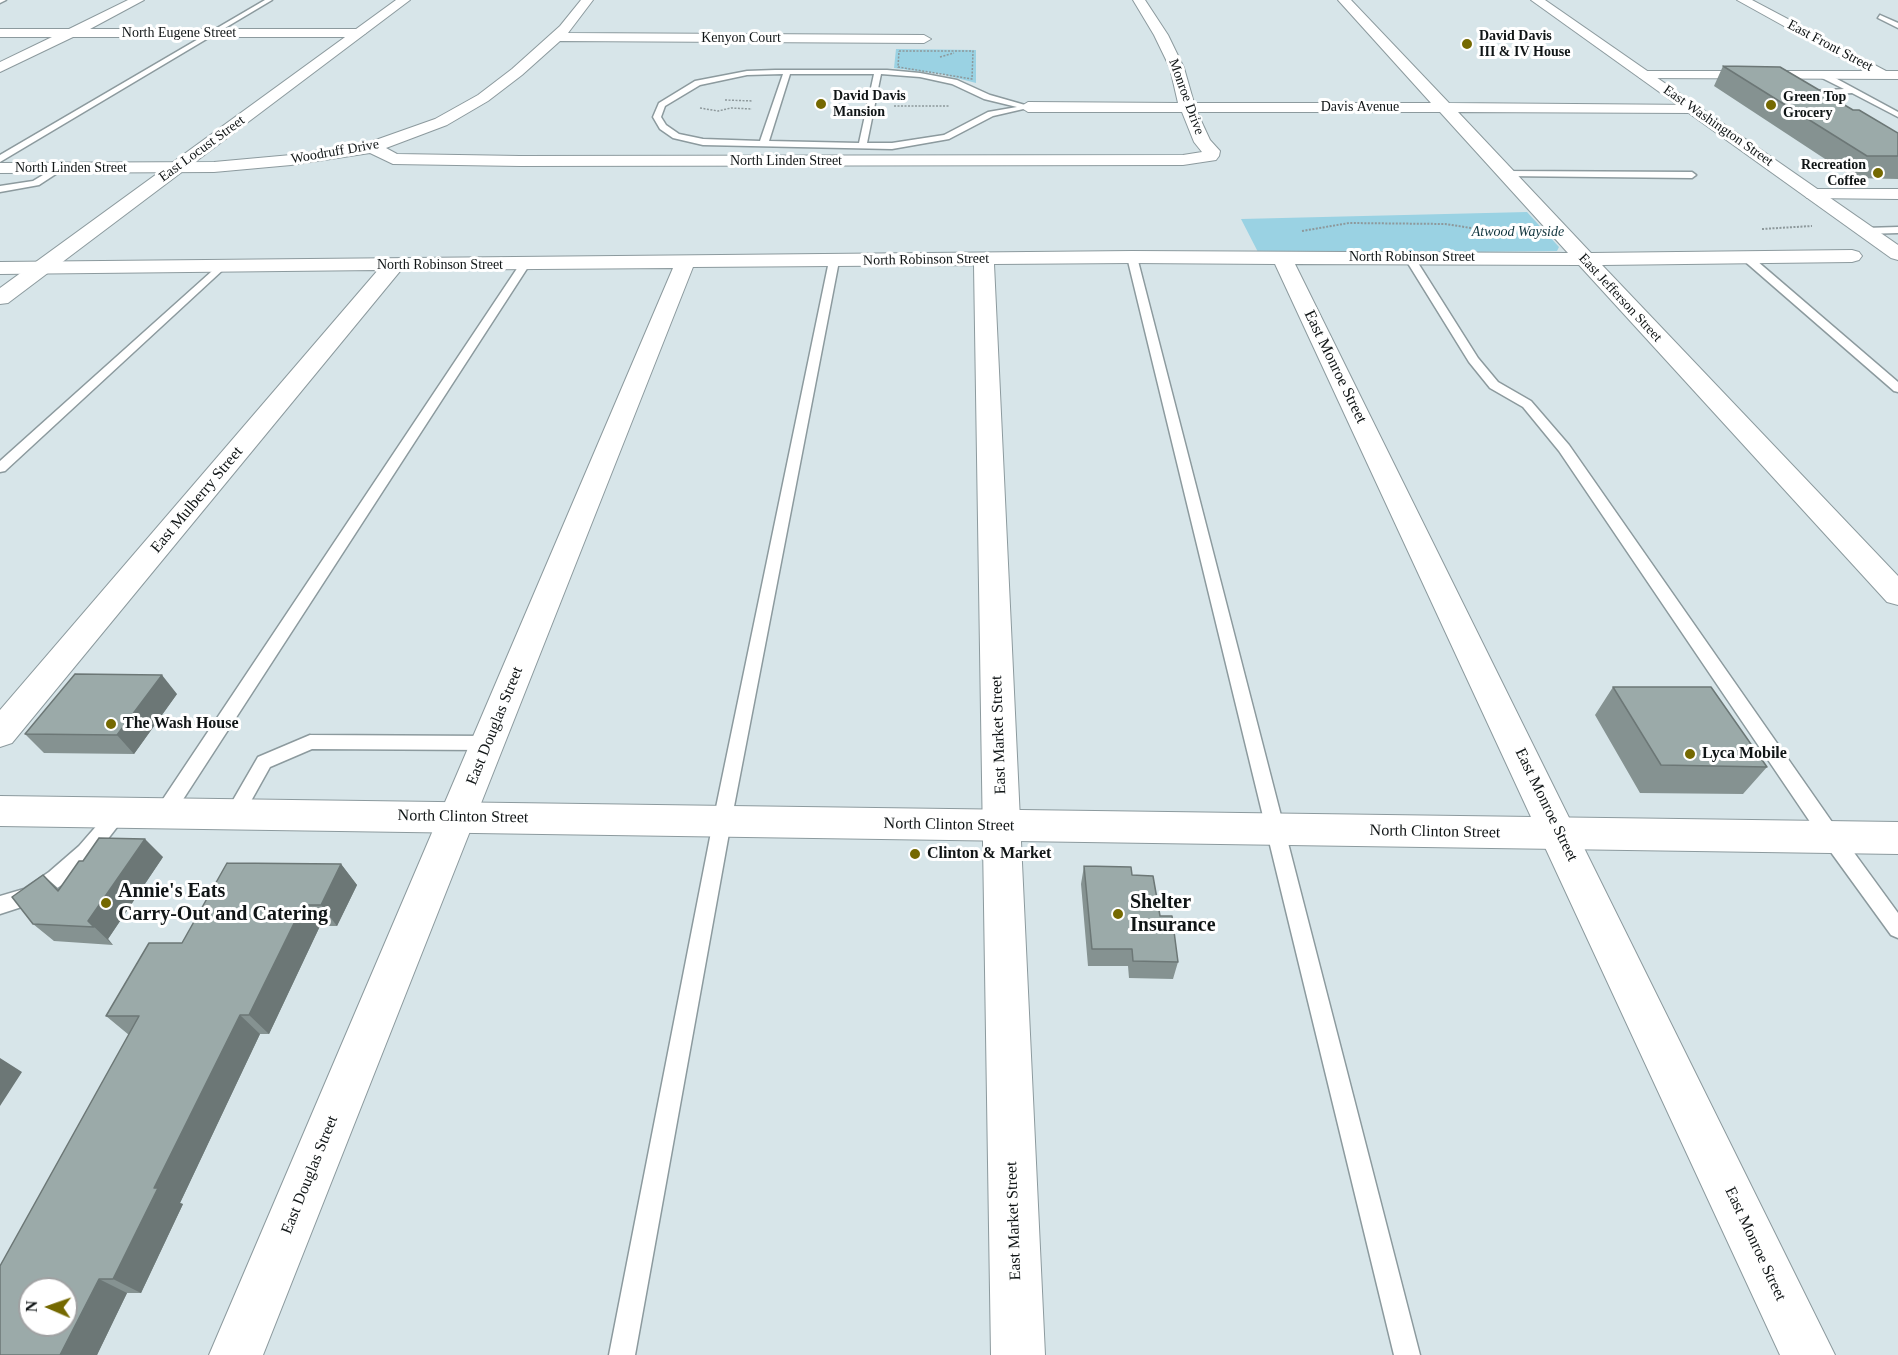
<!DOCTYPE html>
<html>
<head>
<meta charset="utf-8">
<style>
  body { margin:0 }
  #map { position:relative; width:1898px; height:1355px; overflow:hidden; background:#d7e5e9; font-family:Georgia,serif }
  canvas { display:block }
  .north { position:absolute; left:18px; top:1277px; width:60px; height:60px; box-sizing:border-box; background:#fff; border:2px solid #9fa1a2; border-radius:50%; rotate:272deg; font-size:16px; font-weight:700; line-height:24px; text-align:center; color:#101516 }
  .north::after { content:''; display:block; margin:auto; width:21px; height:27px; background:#756901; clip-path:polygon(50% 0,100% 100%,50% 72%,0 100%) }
</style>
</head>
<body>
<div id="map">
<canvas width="1898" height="1355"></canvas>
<div class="north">N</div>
</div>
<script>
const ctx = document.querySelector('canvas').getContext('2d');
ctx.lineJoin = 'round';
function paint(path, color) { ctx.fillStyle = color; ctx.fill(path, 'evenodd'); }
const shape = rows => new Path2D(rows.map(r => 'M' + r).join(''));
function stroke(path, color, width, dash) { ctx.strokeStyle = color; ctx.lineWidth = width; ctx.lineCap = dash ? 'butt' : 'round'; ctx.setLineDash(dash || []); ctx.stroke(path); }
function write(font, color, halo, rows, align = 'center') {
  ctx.font = font + ' Georgia,serif'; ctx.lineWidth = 6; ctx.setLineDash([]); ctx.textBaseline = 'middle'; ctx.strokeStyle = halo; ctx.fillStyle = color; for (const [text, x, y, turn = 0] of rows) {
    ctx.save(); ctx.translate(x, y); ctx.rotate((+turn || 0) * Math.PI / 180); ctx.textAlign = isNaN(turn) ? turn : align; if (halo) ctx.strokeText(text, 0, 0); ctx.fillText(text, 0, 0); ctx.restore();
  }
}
const green = shape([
  [896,49,976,50,976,83,941,74,894,68],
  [1527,212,1559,247,1557,251,1259,254,1241,219]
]);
const pathFar1 = shape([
  [899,51,973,51,972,79,898,67,899,51],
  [940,57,954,53],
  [725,100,753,101],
  [894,106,949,106],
  [700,108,718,111,731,108,752,109]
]);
const path = shape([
  [1762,229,1812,226],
  [1302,231,1349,223,1445,224,1491,231]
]);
const lane = shape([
  [0,0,6,0,0,3,0,0],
  [265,0,272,0,0,162,0,155,265,0],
  [1880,15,1898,23,1898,28,1878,18,1880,15],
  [775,70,887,70,920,73,957,80,990,95,1032,107,993,116,949,139,892,149,703,145,673,138,660,129,653,117,659,103,695,81,747,71,775,70],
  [783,74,760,141,703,139,679,134,666,125,661,117,665,106,700,85,747,75,783,74],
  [790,74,874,74,859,143,769,141,790,74],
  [881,74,920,77,952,84,984,99,1017,107,988,112,944,135,892,143,867,143,881,74],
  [1820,73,1826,73,1898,112,1898,117,1852,93,1820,95,1829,102,1822,104,1812,97,1813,91,1844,89,1820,77,1820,73],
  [58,166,65,168,39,185,0,192,0,186,33,181,58,166],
  [1506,171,1692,172,1696,175,1692,178,1503,176,1503,172,1506,171],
  [1898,227,1898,233,1865,234,1860,231,1865,228,1898,227],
  [1132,254,1137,257,1420,1355,1394,1355,1127,257,1132,254],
  [1405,255,1413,255,1478,358,1498,382,1531,401,1569,445,1839,832,1898,913,1898,938,1891,935,1825,844,1559,451,1523,407,1490,388,1469,362,1404,257,1405,255],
  [1742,255,1750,255,1898,382,1898,392,1894,391,1742,259,1742,255],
  [834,258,839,261,731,822,635,1355,609,1355,713,822,829,261,834,258],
  [525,261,530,264,171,818,164,821,157,818,155,813,157,808,520,264,525,261],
  [221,263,226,266,225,268,5,471,0,472,0,461,221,263],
  [310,735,488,736,494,738,497,743,494,748,488,750,312,749,270,767,241,819,234,822,227,819,225,814,258,757,310,735],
  [119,805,126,808,128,813,93,858,63,884,37,902,0,914,0,896,24,889,49,872,79,846,112,808,119,805]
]);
const street = shape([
  [128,0,144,0,90,29,359,29,366,33,359,37,73,37,0,72,0,62,52,37,0,37,0,29,69,29,128,0],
  [581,0,593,0,568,33,924,35,931,39,924,43,560,41,522,75,488,101,447,125,386,148,397,154,520,156,1183,155,1202,152,1194,142,1182,112,1028,112,1020,107,1028,102,1178,103,1170,68,1154,35,1133,0,1145,0,1168,35,1184,68,1194,103,1431,103,1338,0,1351,0,1449,103,1698,105,1700,108,1698,111,1692,113,1458,112,1591,253,1852,250,1859,252,1862,256,1859,260,1852,262,1602,265,1898,576,1898,605,1887,602,1579,265,1295,264,1835,1355,1780,1355,1275,264,1132,263,994,264,1045,1355,991,1355,974,265,693,267,263,1355,209,1355,673,268,401,270,12,743,0,747,0,710,378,270,0,274,0,262,1132,251,1568,253,1440,112,1197,112,1210,140,1220,151,1219,156,1216,160,1183,165,520,166,393,164,370,153,291,165,214,172,0,173,0,163,214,162,291,155,370,142,435,119,478,95,512,69,560,26,581,0],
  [1737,0,1752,0,1886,71,1898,71,1898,79,1640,78,1638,75,1640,72,1645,71,1865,71,1737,0],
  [1813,189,1898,189,1898,199,1807,198,1804,194,1807,190,1813,189]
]);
const secondary = shape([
  [1531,0,1545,0,1898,245,1898,260,1891,258,1531,0]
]);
const primary = shape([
  [396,0,410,0,8,303,0,304,0,288,396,0],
  [0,796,1898,822,1898,854,0,826,0,796]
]);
const wall = shape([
  [1723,66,1853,110,1898,133,1898,179,1854,178,1714,86],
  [1613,687,1767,767,1743,794,1640,793,1595,715],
  [177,694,134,754,44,753,25,734],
  [163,857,108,939,113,945,54,941,33,924,43,875,59,889],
  [341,864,357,885,337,926,320,926,269,1034,260,1034,180,1203,183,1204,141,1293,127,1293,97,1355,0,1355,129,1035,106,1016,182,943],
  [1084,866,1132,875,1160,916,1178,962,1173,979,1129,978,1128,966,1088,966,1081,884]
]);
const shadedWall = shape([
  [162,675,177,694,134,754,117,735],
  [145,839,163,857,108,939,113,945,88,921],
  [341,864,357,885,337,926,321,905],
  [303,905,320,926,269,1034,249,1015],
  [240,1015,260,1034,180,1203,183,1204,141,1293,113,1279,154,1188],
  [0,1058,22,1072,0,1106],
  [99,1279,127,1293,97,1355,60,1355]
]);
const building = shape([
  [1723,66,1780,67,1853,110,1859,110,1898,133,1898,156,1867,156,1723,66],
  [75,674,162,675,117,735,25,734,75,674],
  [1613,687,1711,687,1767,767,1661,765,1613,687],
  [99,838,145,839,88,921,94,927,33,924,12,897,43,875,58,891,79,861,83,861,99,838],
  [227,863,341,864,321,905,303,905,249,1015,240,1015,154,1188,158,1188,113,1279,99,1279,60,1355,0,1355,0,1266,139,1016,106,1016,149,943,182,943,227,863],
  [30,1289,66,1289,66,1325,30,1325,30,1289],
  [1084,866,1131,867,1132,875,1153,876,1160,916,1172,916,1178,962,1133,961,1132,949,1092,949,1084,866]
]);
const markers = [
  [1467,44,6,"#756901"],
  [821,104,6,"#756901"],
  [1771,105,6,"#756901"],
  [1878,173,6,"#756901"],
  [111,724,6,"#756901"],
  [1690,754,6,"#756901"],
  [915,854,6,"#756901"],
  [106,903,6,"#756901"],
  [1118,914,6,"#756901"]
];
const farStreetnames = [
  ["North Eugene Street",179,33],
  ["Kenyon Court",741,38],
  ["East Front Street",1830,46,28],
  ["Monroe Drive",1186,97,70],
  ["Davis Avenue",1360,107],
  ["East Washington Street",1718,126,35],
  ["East Locust Street",202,149,-36],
  ["Woodruff Drive",335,152,-10],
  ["North Linden Street",786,161],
  ["North Linden Street",71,168],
  ["North Robinson Street",1412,257],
  ["North Robinson Street",926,260,-1],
  ["North Robinson Street",440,265],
  ["East Jefferson Street",1620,298,47]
];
const farPoinames = [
  ["David Davis",1479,36],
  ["III & IV House",1479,52],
  ["David Davis",833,96],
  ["Mansion",833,112],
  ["Green Top",1783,97],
  ["Grocery",1783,113],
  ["Recreation",1866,165,"right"],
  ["Coffee",1866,181,"right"]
];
const farParknames = [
  ["Atwood Wayside",1518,232]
];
const streetNames = [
  ["East Monroe Street",1335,367,64],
  ["East Mulberry Street",197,500,-50],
  ["East Douglas Street",495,726,-68],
  ["East Market Street",999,735,-92],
  ["East Monroe Street",1546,805,64],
  ["North Clinton Street",463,817,1],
  ["North Clinton Street",949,825,1],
  ["North Clinton Street",1435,832,1],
  ["East Douglas Street",310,1175,-68],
  ["East Market Street",1014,1221,-92],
  ["East Monroe Street",1755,1244,65]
];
const poiNames = [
  ["The Wash House",123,724],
  ["Lyca Mobile",1702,754],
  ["Clinton & Market",927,854]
];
const nearPoinames = [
  ["Annie's Eats",118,892],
  ["Carry-Out and Catering",118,915],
  ["Shelter",1130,903],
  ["Insurance",1130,926]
];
paint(green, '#9ad2e3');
stroke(lane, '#8c9a9e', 3);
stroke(street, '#8c9a9e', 2);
stroke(secondary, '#8c9a9e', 2);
stroke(primary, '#8c9a9e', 2);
stroke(pathFar1, '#8d989b', 1.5, [2, 1.5]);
stroke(path, '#8d989b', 2, [2, 1.5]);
paint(lane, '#fff');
paint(street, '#fff');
paint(secondary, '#fff');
paint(primary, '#fff');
paint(wall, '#859291');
paint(shadedWall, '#6c7776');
paint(building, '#9baaa9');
stroke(building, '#6c7776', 1.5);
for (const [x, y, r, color] of markers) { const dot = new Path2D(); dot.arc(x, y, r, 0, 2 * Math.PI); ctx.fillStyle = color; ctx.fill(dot); stroke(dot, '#fff', 2); }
write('14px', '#101516', '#fff', farStreetnames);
write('bold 14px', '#101516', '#fff', farPoinames, 'left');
write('italic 14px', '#11353e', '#fff', farParknames);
write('16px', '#101516', '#fff', streetNames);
write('bold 16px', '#101516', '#fff', poiNames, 'left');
write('bold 20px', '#101516', '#fff', nearPoinames, 'left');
</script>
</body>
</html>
